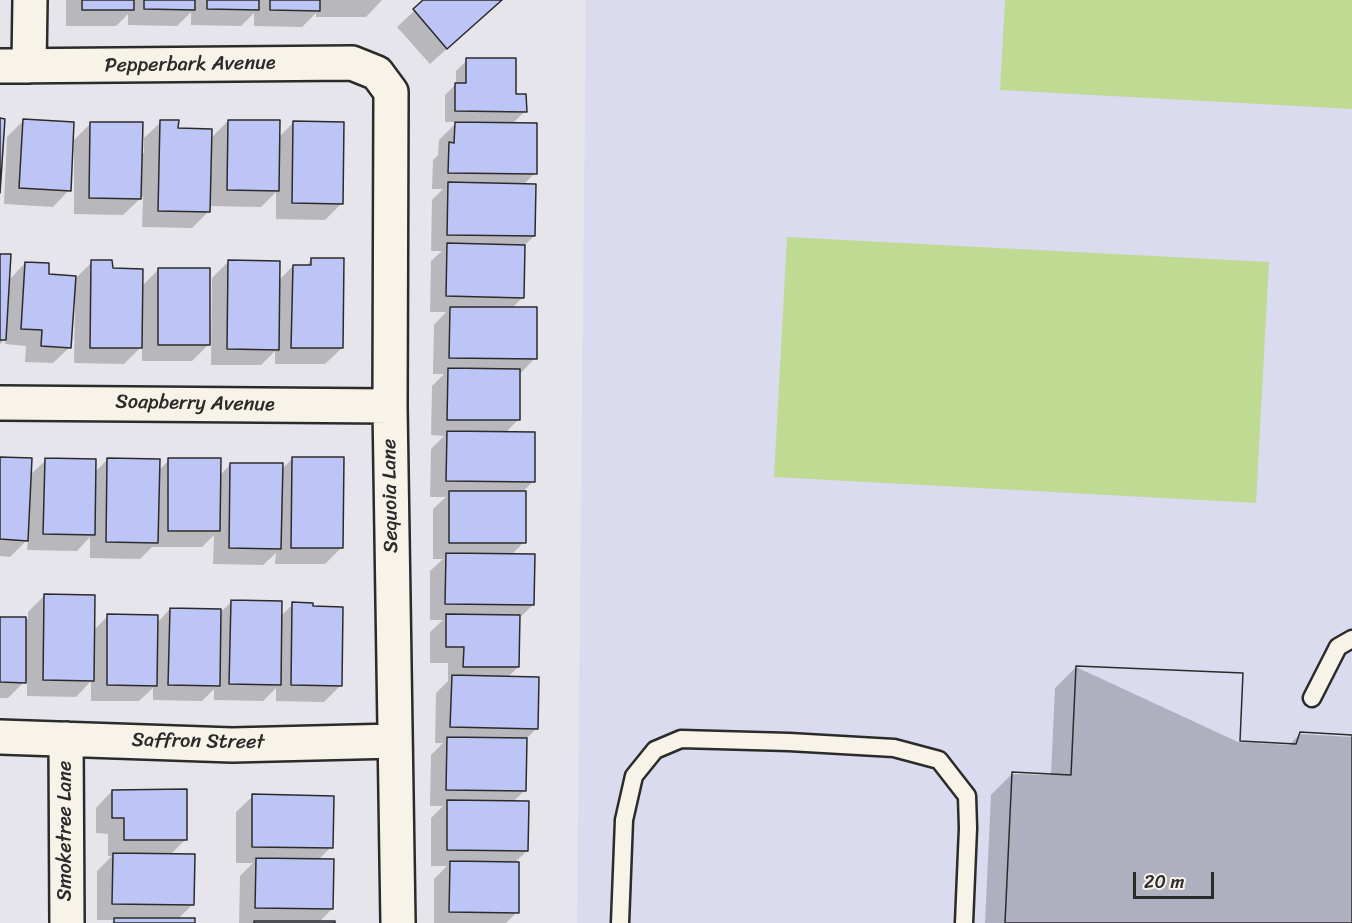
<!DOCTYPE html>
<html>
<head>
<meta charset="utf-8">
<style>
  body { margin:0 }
  #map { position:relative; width:1352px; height:923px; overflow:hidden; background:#e6e5ec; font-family:Sriracha,sans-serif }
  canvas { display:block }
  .scale { position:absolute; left:1133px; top:872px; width:81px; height:27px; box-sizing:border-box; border:3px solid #2b2b2b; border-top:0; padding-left:8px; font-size:18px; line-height:21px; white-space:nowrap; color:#2b2b2b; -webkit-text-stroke:4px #f7f3e8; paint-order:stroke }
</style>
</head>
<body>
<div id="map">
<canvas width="1352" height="923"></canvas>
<div class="scale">20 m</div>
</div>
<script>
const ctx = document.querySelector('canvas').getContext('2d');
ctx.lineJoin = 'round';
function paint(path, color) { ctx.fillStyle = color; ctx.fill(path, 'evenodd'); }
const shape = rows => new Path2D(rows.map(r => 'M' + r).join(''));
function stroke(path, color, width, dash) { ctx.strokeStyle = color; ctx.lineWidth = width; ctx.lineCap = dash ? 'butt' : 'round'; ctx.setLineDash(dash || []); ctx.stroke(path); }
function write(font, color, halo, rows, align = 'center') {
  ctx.font = font + ' Sriracha,sans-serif'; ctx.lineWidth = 5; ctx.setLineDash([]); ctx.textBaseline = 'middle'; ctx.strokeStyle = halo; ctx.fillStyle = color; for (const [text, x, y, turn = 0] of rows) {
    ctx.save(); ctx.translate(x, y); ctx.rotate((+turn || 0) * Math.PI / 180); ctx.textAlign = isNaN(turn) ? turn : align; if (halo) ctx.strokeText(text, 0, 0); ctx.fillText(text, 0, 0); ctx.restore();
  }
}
const built = shape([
  [586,0,1352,0,1352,923,577,923]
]);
const green = shape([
  [1005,0,1352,0,1352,109,1000,90],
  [787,237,1269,262,1256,503,774,477]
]);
const shadow = shape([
  [66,0,382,0,366,17,316,17,316,13,302,27,254,26,254,13,241,26,191,25,191,12,177,26,128,25,128,14,116,26,66,26],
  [426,0,501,0,430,64,397,27],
  [467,60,514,95,525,111,512,124,535,173,523,185,534,236,524,246,523,297,511,309,535,358,519,375,519,419,505,433,533,481,522,493,524,542,511,555,533,605,518,619,518,667,507,678,537,728,525,740,525,790,513,802,527,851,514,863,517,912,506,923,434,923,434,879,447,866,431,866,431,818,443,806,430,806,431,755,443,743,435,743,436,693,448,681,448,663,430,663,430,632,443,620,430,620,430,571,443,559,433,559,433,509,446,497,430,497,431,449,444,436,431,435,432,386,444,374,433,374,434,325,446,312,430,312,431,261,442,251,431,251,432,200,443,189,432,189,433,160,438,155,439,140,457,122,445,122,445,95,456,84,456,71],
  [23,121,69,190,53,207,4,204,7,137],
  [228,121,278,138,293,123,342,203,325,220,276,219,276,192,261,207,209,206,209,211,192,228,142,227,143,196,123,215,74,214,74,141,73,141,91,123,141,153,144,153,144,138,161,122,177,129,210,139],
  [0,255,8,281,25,263,47,276,76,278,92,262,111,270,141,287,159,269,208,345,192,361,142,361,142,346,124,364,74,363,75,302,72,302,70,347,53,363,25,362,26,346,5,344,6,338,0,344],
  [312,259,342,348,325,364,275,364,275,351,261,365,211,365,212,278,229,261,278,281,293,266,305,267],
  [0,458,30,475,46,460,94,473,108,459,158,471,169,460,219,476,231,464,281,470,293,458,341,548,325,564,275,564,276,553,263,565,213,564,214,535,202,547,152,547,140,559,90,558,90,537,77,551,27,550,28,539,10,557,0,556],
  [44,596,93,631,108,616,157,623,170,609,220,613,231,602,280,617,293,604,341,685,324,702,276,701,276,688,263,701,214,700,214,689,202,701,153,700,153,688,139,701,91,701,91,681,76,697,27,696,27,679,8,698,0,698,0,619,28,619,28,612],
  [1076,667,1238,742,1289,745,1300,734,1352,737,1352,923,985,923,991,795,1012,774,1051,775,1055,688],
  [112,791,186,839,170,855,193,904,177,920,193,923,111,923,115,920,97,920,97,871,112,856,108,856,108,834,96,833,96,808],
  [253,796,331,847,318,860,332,909,318,923,333,923,239,923,240,876,253,863,236,863,236,812]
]);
const building = shape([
  [82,0,134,0,134,10,82,10,82,0],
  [144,0,195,0,195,10,144,9,144,0],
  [207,0,259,0,259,10,207,9,207,0],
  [270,0,320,0,320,11,270,10,270,0],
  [423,0,502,0,447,49,413,9,423,0],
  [466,58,516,58,516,94,526,94,527,112,455,111,455,83,466,83,466,58],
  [0,118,5,119,0,193,0,118],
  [23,119,74,122,71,191,19,188,23,119],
  [160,120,179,120,178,128,212,129,210,212,158,211,160,120],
  [228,120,280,120,279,191,227,190,228,120],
  [293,121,344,122,343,204,292,203,293,121],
  [90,122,143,122,141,199,89,198,90,122],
  [455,122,537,123,537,174,448,173,449,142,454,143,455,122],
  [448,182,536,184,535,236,447,235,448,182],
  [447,243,525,245,524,298,446,296,447,243],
  [0,254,11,254,6,340,0,340,0,254],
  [311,258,344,258,343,348,291,348,293,265,311,265,311,258],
  [91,260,112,260,113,268,143,269,142,348,90,348,91,260],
  [228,260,280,261,279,350,227,349,228,260],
  [25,262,49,263,49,274,76,276,71,348,41,346,42,330,21,329,25,262],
  [158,268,210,268,210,345,158,345,158,268],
  [450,307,537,307,537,359,449,358,450,307],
  [448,368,520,369,520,420,447,420,448,368],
  [447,431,535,432,535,482,446,481,447,431],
  [0,457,32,458,28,541,0,539,0,457],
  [292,457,344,457,343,548,291,548,292,457],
  [45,458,96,459,95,535,43,534,45,458],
  [107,458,160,459,158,543,106,542,107,458],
  [168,458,221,458,220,531,168,531,168,458],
  [230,463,283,463,281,549,229,548,230,463],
  [449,491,526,491,526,543,449,543,449,491],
  [446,553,535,554,534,605,445,604,446,553],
  [44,594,95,595,94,681,43,680,44,594],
  [231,600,282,601,281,685,229,684,231,600],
  [292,602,313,603,313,606,343,607,342,686,291,685,292,602],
  [170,608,221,609,220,686,168,685,170,608],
  [107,614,158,615,157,686,107,685,107,614],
  [446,614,520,615,519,667,463,667,464,647,446,647,446,614],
  [0,617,26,617,26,683,0,682,0,617],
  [1076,666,1243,673,1240,741,1296,744,1300,732,1352,735,1352,923,1005,923,1012,772,1071,775,1076,666],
  [1076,666,1243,673,1240,741,1296,744,1300,732,1352,735,1352,923,1005,923,1012,772,1071,775,1076,666],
  [452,675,539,677,538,729,450,727,452,675],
  [447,737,527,738,526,791,446,790,447,737],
  [187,789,187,840,124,840,124,818,112,818,112,790,187,789],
  [252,794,334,796,333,848,252,847,252,794],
  [447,800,529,801,528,851,447,850,447,800],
  [113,853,195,854,194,905,112,904,113,853],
  [256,858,334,859,333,909,255,908,256,858],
  [450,861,519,862,519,913,449,912,450,861],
  [114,918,195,918,195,923,114,923,114,918],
  [254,921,335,921,335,923,254,923,254,921]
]);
const lane = shape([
  [1312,698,1338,647,1352,639],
  [620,923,624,820,634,776,655,750,681,739,789,742,894,748,939,760,967,796,968,828,964,923]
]);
const street = shape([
  [0,66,352,63,377,73,391,92,390,406,398,923],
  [29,66,30,0],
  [0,403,390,406],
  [0,737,232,745,395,741],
  [66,739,67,923]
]);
const streetNames = [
  ["Pepperbark Avenue",190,65,-1],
  ["Soapberry Avenue",195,404,1],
  ["Sequoia Lane",391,496,-91],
  ["Saffron Street",198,742,1],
  ["Smoketree Lane",66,831,-90]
];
paint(built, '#dadbef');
paint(green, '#bfdb93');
paint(shadow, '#0003');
paint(building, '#bdc4f6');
stroke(building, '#2b2b2b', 1.5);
stroke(lane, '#2b2b2b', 21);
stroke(street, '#2b2b2b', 38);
stroke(lane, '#f7f3e8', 16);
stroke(street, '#f7f3e8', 33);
write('20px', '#2b2b2b', '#f7f3e8', streetNames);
</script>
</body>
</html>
